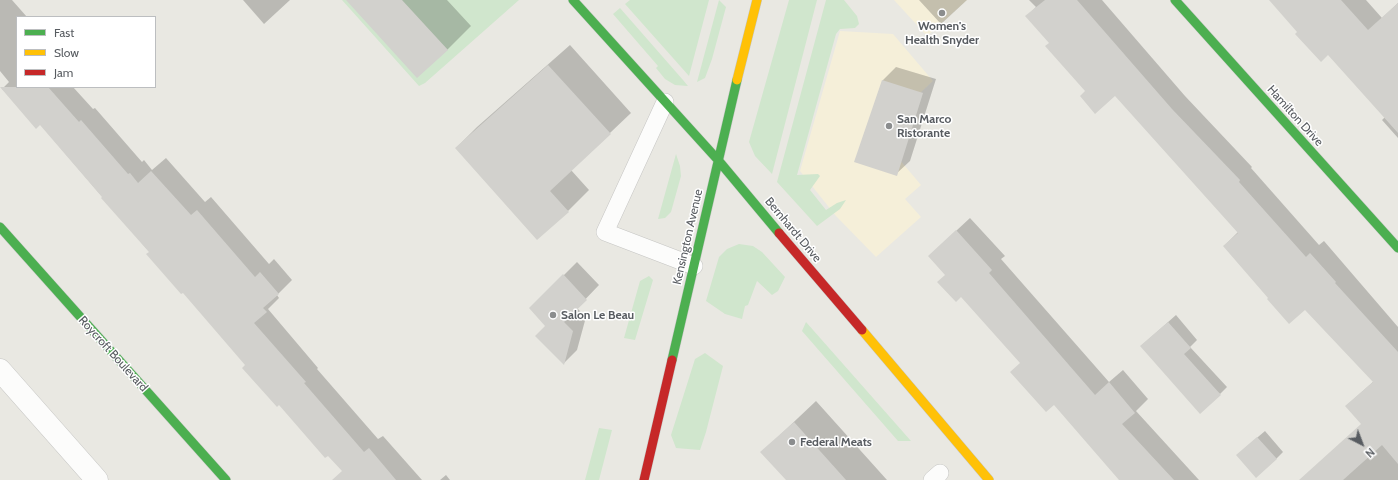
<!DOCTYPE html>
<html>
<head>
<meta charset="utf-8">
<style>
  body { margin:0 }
  #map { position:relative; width:1398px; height:480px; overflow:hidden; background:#e9e8e2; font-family:Cabin,sans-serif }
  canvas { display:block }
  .legend { position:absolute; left:16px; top:16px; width:140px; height:72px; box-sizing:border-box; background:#fff; border:1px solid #bcbec0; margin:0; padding:5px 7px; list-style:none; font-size:12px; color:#585c61 }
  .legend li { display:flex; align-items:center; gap:8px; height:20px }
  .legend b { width:20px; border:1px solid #bcbec0 }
  .north { position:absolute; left:1342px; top:424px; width:40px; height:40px; -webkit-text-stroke:3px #fff; paint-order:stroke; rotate:138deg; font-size:11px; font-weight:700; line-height:16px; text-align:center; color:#585c61 }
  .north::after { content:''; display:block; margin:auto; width:14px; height:18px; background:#585c61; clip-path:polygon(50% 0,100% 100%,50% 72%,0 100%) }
</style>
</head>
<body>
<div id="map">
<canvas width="1398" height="480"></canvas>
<ul class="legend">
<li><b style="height:5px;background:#4caf50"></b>Fast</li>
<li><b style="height:5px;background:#ffc107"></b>Slow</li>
<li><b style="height:5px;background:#c62828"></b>Jam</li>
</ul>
<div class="north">N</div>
</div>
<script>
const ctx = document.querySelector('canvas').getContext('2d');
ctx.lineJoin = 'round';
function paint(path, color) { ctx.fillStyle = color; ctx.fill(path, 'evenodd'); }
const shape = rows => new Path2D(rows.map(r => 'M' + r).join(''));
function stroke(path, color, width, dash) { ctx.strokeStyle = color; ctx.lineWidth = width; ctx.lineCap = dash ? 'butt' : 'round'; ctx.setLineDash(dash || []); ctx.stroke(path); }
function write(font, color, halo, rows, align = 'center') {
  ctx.font = font + ' Cabin,sans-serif'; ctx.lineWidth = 3; ctx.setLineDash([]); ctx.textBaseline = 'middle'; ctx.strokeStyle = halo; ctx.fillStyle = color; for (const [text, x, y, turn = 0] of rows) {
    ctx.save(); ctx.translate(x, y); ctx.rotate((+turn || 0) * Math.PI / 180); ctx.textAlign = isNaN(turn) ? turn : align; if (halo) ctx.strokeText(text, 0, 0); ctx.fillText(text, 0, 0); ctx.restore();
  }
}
const commercial = shape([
  [894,0,967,0,927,36],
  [840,31,893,34,933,81,921,92,899,159,921,185,905,199,921,217,876,257,836,216,800,171]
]);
const green = shape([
  [342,0,519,0,425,83,419,86],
  [630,0,709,0,689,76,625,4],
  [719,0,726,7,712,59,705,78,697,82],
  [789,0,817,0,772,174,755,156,749,142],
  [826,0,844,0,857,16,859,24,855,28,840,29,836,34,797,175,818,174,820,176,810,190,826,210,837,203,846,200,840,209,817,226,777,182],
  [620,8,683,80,688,86,675,85,665,79,656,68,658,66,613,14],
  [676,154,680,166,681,176,671,212,665,218,658,219],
  [739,244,753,246,762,252,785,277,778,291,772,295,757,281,748,305,745,306,742,319,725,314,706,301,719,257,727,249],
  [649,276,653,280,635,340,624,338,640,281],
  [806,322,911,441,898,441,802,331],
  [705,353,723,366,706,432,700,450,676,448,671,435,695,359],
  [599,428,612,430,599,480,585,480]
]);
const shadow = shape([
  [0,0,12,0,27,17,17,17,17,87,73,87,93,109,95,108,142,162,144,160,152,170,166,158,205,202,211,197,269,264,274,259,292,280,277,295,279,298,268,309,318,368,317,369,378,439,383,436,422,480,351,480,246,365,40,124,2,89,9,82,0,71],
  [243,0,290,0,264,24],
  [348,0,447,0,471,26,447,50],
  [919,0,967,0,941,24],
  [1029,0,1102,0,1185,96,1252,167,1251,168,1319,245,1324,241,1398,327,1398,480,1322,480,1362,424,1346,406,1374,381,1305,308,1224,246,1238,232,1115,95,1087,91,1050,42,1027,16,1036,7],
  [1270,0,1366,0,1382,18,1398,3,1398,138,1382,120,1385,117,1328,54,1299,31],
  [570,45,631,113,571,170,589,190,568,211,456,148,477,127],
  [896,67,936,79,910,161,896,174,856,161,883,80],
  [970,218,1005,256,1001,259,1109,382,1123,370,1148,399,1136,411,1199,480,1121,480,946,275,943,243],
  [577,262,599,285,577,308,586,317,577,350,564,363,546,326,531,308],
  [1176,315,1197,340,1190,347,1227,387,1220,394,1141,346],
  [816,401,887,480,787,480,762,452],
  [1265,431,1283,452,1276,459,1245,448],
  [446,475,450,480,440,480]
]);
const building = shape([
  [346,0,402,0,448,50,417,78],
  [1045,0,1077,0,1172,109,1240,180,1239,182,1306,257,1310,253,1336,282,1335,283,1398,352,1398,464,1382,445,1343,480,1299,480,1361,424,1345,406,1373,382,1305,310,1289,324,1267,299,1268,298,1223,246,1238,233,1115,96,1095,114,1080,96,1085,91,1045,46,1049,43,1025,16],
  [1269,0,1341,0,1368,30,1398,3,1398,133,1328,55,1321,62,1295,34,1297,32],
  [548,65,611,134,550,191,569,212,537,240,455,148],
  [882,80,923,93,897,176,854,162],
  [0,87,48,87,79,122,81,120,128,174,130,173,138,183,151,171,191,215,197,210,255,277,260,272,279,294,263,308,267,312,254,323,306,382,304,383,364,452,369,448,396,480,332,480,342,471,328,456,325,458,279,405,277,407,242,368,245,365,183,293,181,294,146,254,149,252,101,198,102,197,40,125,36,129],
  [956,230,992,270,989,273,1095,395,1109,382,1135,413,1122,424,1174,480,1119,480,1054,405,1046,412,1010,372,1020,363,961,297,956,302,937,282,945,275,928,256],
  [563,274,587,300,564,322,573,331,564,365,535,336,545,326,529,308],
  [1168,322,1191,348,1184,354,1221,395,1200,414,1140,346],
  [794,422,846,480,786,480,760,452],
  [1257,437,1277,459,1256,478,1236,455]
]);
const lane = shape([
  [665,102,605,232,694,266],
  [932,480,940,473]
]);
const street = shape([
  [0,370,97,480]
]);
const fast = shape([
  [573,0,718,160,779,233],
  [1175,0,1398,248],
  [0,227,226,480],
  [672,360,737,80]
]);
const slow = shape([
  [737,80,757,0],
  [862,330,989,480]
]);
const jam = shape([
  [779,233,862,330],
  [644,480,672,360]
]);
const markers = [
  [942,13,4,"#8b8d8e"],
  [889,126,4,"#8b8d8e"],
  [553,315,4,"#8b8d8e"],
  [792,442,4,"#8b8d8e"]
];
const poiNames = [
  ["Women's",942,26,"center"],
  ["Health Snyder",942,40,"center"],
  ["San Marco",897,119],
  ["Ristorante",897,133],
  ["Salon Le Beau",561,315],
  ["Federal Meats",800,442]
];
const streetNames = [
  ["Hamilton Drive",1295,116,48],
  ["Bernhardt Drive",793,230,50],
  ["Kensington Avenue",688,237,-77],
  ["Roycroft Boulevard",113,354,48]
];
paint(commercial, '#f5efd9');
paint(green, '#d0e6cd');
paint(shadow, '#0003');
paint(building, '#d2d1cd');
stroke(lane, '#c5c5c3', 18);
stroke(street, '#c5c5c3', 23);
stroke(fast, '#c5c6c4', 10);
stroke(slow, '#c5c6c4', 10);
stroke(jam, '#c5c6c4', 10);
stroke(lane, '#fcfcfb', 17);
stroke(street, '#fcfcfb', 22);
stroke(fast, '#4caf50', 9);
stroke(slow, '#ffc107', 9);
stroke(jam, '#c62828', 9);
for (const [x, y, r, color] of markers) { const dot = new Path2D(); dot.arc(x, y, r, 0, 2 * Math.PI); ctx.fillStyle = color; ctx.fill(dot); stroke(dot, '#fff', 1.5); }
write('bold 12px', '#585c61', '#fff', poiNames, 'left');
write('12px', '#585c61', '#fff', streetNames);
</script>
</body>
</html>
